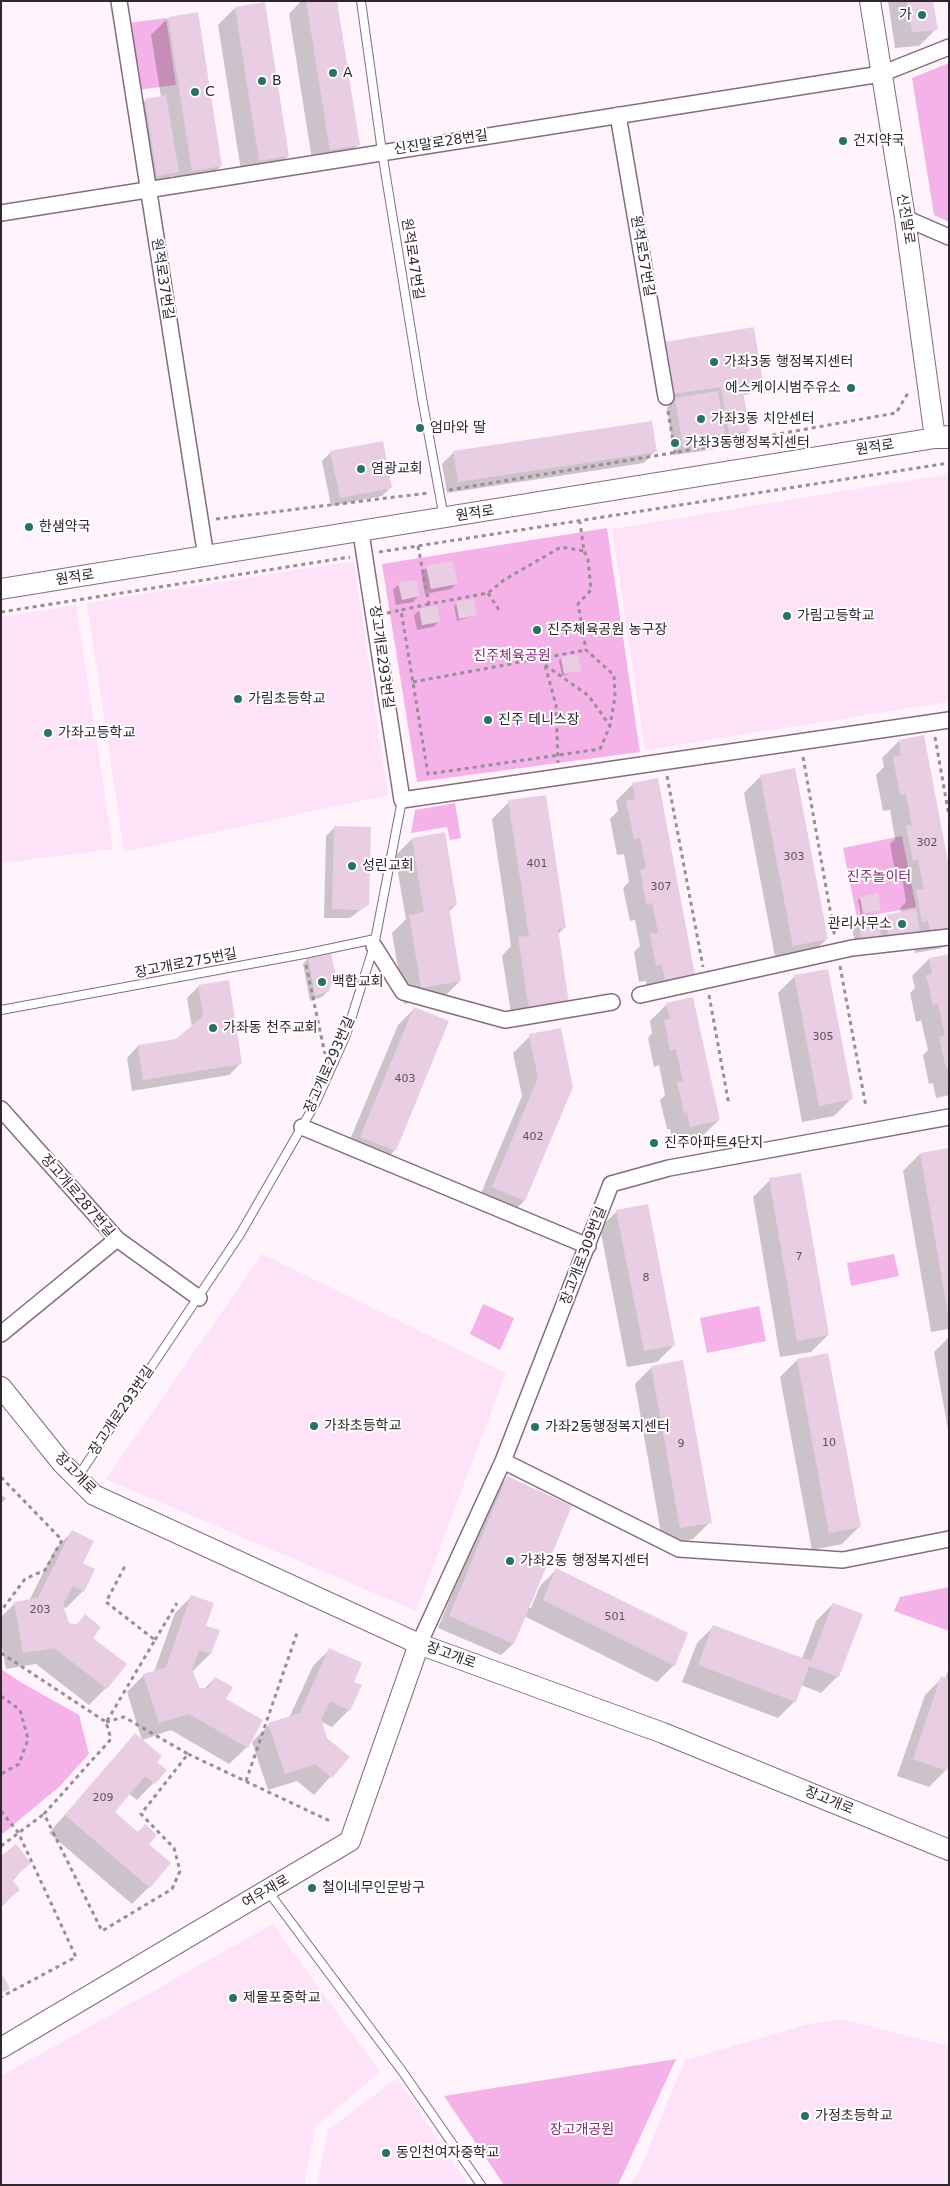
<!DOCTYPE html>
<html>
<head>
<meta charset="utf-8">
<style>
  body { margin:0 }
  #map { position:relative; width:950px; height:2186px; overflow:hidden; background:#fff3fc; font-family:"DejaVu Sans",sans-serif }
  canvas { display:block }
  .frame { position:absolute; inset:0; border:2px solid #30262e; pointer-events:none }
</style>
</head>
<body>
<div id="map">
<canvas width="950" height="2186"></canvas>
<div class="frame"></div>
</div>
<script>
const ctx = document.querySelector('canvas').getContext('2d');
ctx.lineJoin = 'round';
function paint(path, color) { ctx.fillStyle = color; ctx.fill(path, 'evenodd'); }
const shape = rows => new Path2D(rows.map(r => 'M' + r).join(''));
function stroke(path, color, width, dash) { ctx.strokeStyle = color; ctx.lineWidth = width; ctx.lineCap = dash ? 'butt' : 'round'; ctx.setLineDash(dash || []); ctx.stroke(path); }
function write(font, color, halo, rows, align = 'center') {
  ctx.font = font + ' "DejaVu Sans","Noto Sans KR",sans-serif'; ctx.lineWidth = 4; ctx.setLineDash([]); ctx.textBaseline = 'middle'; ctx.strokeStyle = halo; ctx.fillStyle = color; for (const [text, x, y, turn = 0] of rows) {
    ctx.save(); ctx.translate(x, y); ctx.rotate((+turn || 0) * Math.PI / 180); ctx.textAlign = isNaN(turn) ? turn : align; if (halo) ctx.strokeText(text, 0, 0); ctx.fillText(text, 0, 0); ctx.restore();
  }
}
const built = shape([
  [949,474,949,702,645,750,612,529],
  [354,561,388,795,124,852,87,603],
  [76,605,113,849,1,863,1,617],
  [262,1254,506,1373,416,1611,106,1479],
  [273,1924,380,2072,316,2126,304,2185,1,2185,1,2076],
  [842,2019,949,2046,949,2185,629,2185,639,2172,685,2060,809,2024],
  [397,2078,468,2185,317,2185,328,2130]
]);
const green = shape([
  [166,18,176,85,137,90,128,23],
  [949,63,949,222,934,215,912,78],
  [607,528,640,752,417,782,382,564],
  [455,803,461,838,450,840,447,827,411,833,415,810],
  [902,836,916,907,857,918,843,848],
  [894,1254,899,1276,851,1286,847,1263],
  [483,1304,514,1318,500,1350,470,1334],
  [759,1306,766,1341,707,1353,700,1318],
  [949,1587,949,1631,894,1611,900,1597],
  [1,1669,22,1683,79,1715,89,1754,59,1787,1,1835],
  [676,2059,618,2185,504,2185,444,2096]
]);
const shadow = shape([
  [301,1,336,1,358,145,341,162,313,166,289,14],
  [888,1,932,1,936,29,919,46,895,48],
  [235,8,288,156,271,173,242,177,218,25],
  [168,18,221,166,204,183,175,187,173,175,168,180,149,184,137,109,146,100,161,97,151,35],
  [653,354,762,382,750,394,743,395,748,431,737,443,720,445,716,449,674,455,667,408,670,404,661,405],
  [655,451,644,463,447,493,442,464,454,452],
  [331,452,391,487,382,496,331,506,322,461],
  [427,567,457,583,451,589,425,594,421,573],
  [399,584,418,596,413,602,396,605,393,590],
  [457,603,475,615,457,621,454,606],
  [420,610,439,622,433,627,417,630,414,615],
  [561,658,580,670,562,676,559,661],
  [899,741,949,941,942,948,915,953,912,938,883,943,882,936,875,943,856,947,852,928,858,922,877,918,878,923,885,916,901,913,900,908,906,902,902,876,896,877,890,844,895,839,890,810,883,811,876,775,884,767,882,758],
  [761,776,827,939,809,956,776,962,744,793],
  [633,784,694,974,676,991,648,997,646,981,639,982,634,952,640,946,635,920,630,921,623,888,629,882,624,854,617,855,610,819,618,811,616,801],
  [509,802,565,927,557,935,568,1002,513,1025,502,956,511,946,492,819],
  [335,827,368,904,350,918,324,918,326,836],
  [412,839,456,905,448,912,460,981,443,998,404,1004,392,933,406,919,395,856],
  [861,898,879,910,861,915,858,900],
  [330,954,328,991,322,997,310,1001,303,964,308,958],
  [949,955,949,1095,936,1098,933,1083,929,1084,923,1055,928,1050,921,1020,916,1022,910,993,915,988,912,976,929,959],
  [795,976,851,1099,834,1116,802,1122,778,993],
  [199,986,240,1064,229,1075,132,1091,127,1058,138,1046,177,1040,192,1027,187,998],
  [667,1004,719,1120,701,1137,673,1143,670,1129,667,1129,660,1100,665,1095,659,1065,654,1067,648,1038,652,1033,650,1021],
  [415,1008,448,1022,394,1151,377,1168,344,1154,398,1025],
  [530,1036,572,1086,524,1201,507,1218,476,1205,522,1096,513,1053],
  [949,1149,949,1329,931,1332,903,1171,920,1154],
  [770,1180,828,1335,811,1352,780,1357,753,1197],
  [617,1211,674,1345,657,1362,627,1367,600,1228],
  [949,1337,949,1435,934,1352],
  [797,1360,859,1527,842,1544,812,1550,780,1377],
  [652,1367,710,1522,693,1539,663,1545,635,1384],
  [507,1478,528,1607,531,1608,540,1586,557,1569,686,1634,674,1665,657,1682,524,1616,513,1644,501,1655,438,1628,495,1489],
  [1,1495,6,1498,1,1504],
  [72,1532,81,1564,83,1591,66,1608,62,1606,68,1624,75,1626,85,1616,106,1688,89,1705,36,1664,6,1669,1,1641,1,1617,15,1603,29,1601,55,1549],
  [192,1596,205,1627,210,1654,193,1671,190,1670,199,1689,204,1689,215,1678,247,1747,229,1764,171,1730,142,1740,127,1692,144,1675,154,1672,175,1613],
  [833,1604,838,1676,821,1693,801,1685,795,1701,778,1718,682,1682,697,1643,714,1626,802,1659,816,1621],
  [330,1649,352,1683,349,1710,332,1727,320,1721,325,1739,348,1757,314,1795,297,1781,268,1790,252,1742,269,1725,289,1718,313,1666],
  [949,1668,949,1761,946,1770,929,1787,897,1776,925,1695,942,1678,945,1679],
  [135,1734,155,1762,165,1771,137,1800,129,1794,113,1812,148,1844,149,1887,132,1904,49,1833],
  [1,1857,29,1863,12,1881,19,1889,1,1907]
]);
const building = shape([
  [306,1,337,1,360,145,330,150],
  [907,1,933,1,938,30,912,32],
  [265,2,289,156,259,161,235,7],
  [198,12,222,166,192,171,168,17],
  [166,95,179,172,157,176,145,99],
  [754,327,763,383,742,386,750,431,729,434,721,387,673,394,664,342],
  [718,391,726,440,683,447,675,398],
  [652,421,657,452,458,482,453,451],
  [383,441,392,488,340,498,330,451],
  [453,561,458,584,431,589,426,566],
  [416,580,420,596,402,600,398,583],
  [474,599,477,615,459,619,456,602],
  [437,605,440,622,422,625,419,609],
  [578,654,582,671,564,674,561,657],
  [924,735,949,867,949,933,931,936,928,921,922,922,916,890,924,889,918,860,913,861,906,826,912,825,906,794,900,795,893,757,901,755,899,740],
  [795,768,828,939,793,946,760,775],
  [658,778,695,975,665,980,662,965,656,966,650,934,658,933,652,903,646,904,640,870,646,868,640,838,634,839,626,801,635,799,632,783],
  [546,795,566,928,558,929,569,1003,529,1009,518,937,529,936,508,800],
  [334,826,371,827,369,905,359,910,332,909],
  [445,832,457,905,449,907,461,981,421,988,409,915,424,912,412,838],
  [878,893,881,910,863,914,860,897],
  [916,909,920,933,889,939,884,915],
  [878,917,882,938,862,942,858,921],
  [331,953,335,972,329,991,315,996,308,957],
  [949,954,949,1067,946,1068,939,1037,945,1036,938,1004,933,1005,926,975,932,974,929,958],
  [828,969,853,1099,819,1106,794,975],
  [229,980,242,1064,143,1080,138,1045,176,1039,203,1016,198,985],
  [693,997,720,1120,690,1127,687,1112,684,1113,677,1082,683,1081,676,1049,670,1050,664,1020,670,1019,666,1003],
  [414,1007,449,1021,396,1151,360,1137],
  [561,1028,573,1087,525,1201,492,1187,538,1078,529,1034],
  [949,1148,949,1313,948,1313,920,1153],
  [801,1173,829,1335,797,1341,769,1178],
  [648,1204,675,1345,644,1351,616,1210],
  [828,1353,861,1527,829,1533,797,1359],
  [683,1360,712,1523,680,1528,651,1366],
  [507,1476,572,1506,514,1644,449,1616],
  [72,1530,94,1541,83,1563,95,1569,84,1592,73,1586,63,1605,69,1623,77,1625,85,1614,101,1627,93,1638,127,1664,107,1689,54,1648,23,1653,14,1602,38,1598],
  [556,1568,688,1633,675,1666,543,1600],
  [191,1595,214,1603,206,1626,220,1630,211,1654,199,1650,192,1670,200,1688,208,1688,215,1677,233,1687,226,1699,263,1720,248,1748,189,1714,159,1723,143,1674,166,1667],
  [833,1603,863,1614,839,1677,809,1666,796,1702,698,1665,713,1625,811,1661],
  [329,1648,362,1663,354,1682,362,1685,350,1711,330,1701,321,1719,327,1738,350,1757,332,1778,315,1764,285,1774,268,1723,300,1713],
  [941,1676,949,1679,949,1765,947,1771,913,1759],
  [135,1733,162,1756,157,1762,167,1770,155,1784,145,1776,115,1812,138,1832,145,1824,157,1835,149,1844,171,1863,150,1888,65,1815],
  [16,1844,31,1863,12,1879,20,1890,1,1905,1,1856],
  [1,1972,10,1989,1,1993]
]);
const path = shape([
  [668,411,675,453],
  [449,490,672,453,896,413,908,393],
  [216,519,428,493],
  [418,546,429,604,488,593,504,580,561,547,584,551,580,522],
  [379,552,949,463],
  [488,593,501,613],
  [429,604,401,610,428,774,600,749,610,726,615,697,614,675,586,650,578,604,591,590,588,559,584,551],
  [1,612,350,557],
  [387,613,401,610],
  [543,658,556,705,558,763],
  [545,665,589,696,610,726],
  [413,682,586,650],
  [935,737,949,816],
  [803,757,835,938],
  [667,776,703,967],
  [306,965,325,1054],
  [840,966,866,1107],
  [709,995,729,1105],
  [1,1477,62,1540,45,1570,25,1579,1,1611],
  [155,1640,177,1603],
  [1,1653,106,1722,111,1739,44,1814,102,1931,172,1889,180,1871,174,1848,141,1814,188,1754,124,1717,106,1722],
  [1,1696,20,1710,28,1739,19,1764,1,1774],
  [107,1721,155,1640,106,1602,125,1566],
  [188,1754,332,1822],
  [246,1781,297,1633],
  [1,1811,18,1832,76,1957,1,1997],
  [1,1846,44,1814]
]);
const lane = shape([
  [361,1,382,152,422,398,444,518],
  [1,1010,304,954,375,939],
  [77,1478,239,1236,315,1104,346,1035,374,946,402,800],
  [267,1890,402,2071,481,2185]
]);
const street = shape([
  [119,1,206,557],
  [618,115,666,397],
  [1,213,881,74,949,47],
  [905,218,949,237],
  [361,533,402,800,949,720],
  [374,946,403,992,505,1020,612,1002],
  [640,995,852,948,949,937],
  [1,1109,117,1239,199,1298],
  [302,1127,588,1246],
  [1,1334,117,1239],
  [503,1461,679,1549,843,1560,949,1539],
  [419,1644,503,1461,611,1184,669,1168,949,1117]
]);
const secondary = shape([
  [870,1,905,218,935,438,949,436],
  [1,589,935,438,949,438],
  [1,1387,62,1463,94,1495,419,1644,663,1733,949,1850],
  [1,2048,350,1841,419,1644]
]);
const markers = [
  [922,15,5,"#297067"],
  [333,73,5,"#297067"],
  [262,81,5,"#297067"],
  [195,92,5,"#297067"],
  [843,141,5,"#297067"],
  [714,362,5,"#297067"],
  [851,388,5,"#297067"],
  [701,419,5,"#297067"],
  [420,428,5,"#297067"],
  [675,443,5,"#297067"],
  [361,469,5,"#297067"],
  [29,527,5,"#297067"],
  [787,616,5,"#297067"],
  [537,630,5,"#297067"],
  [238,699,5,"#297067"],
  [488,720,5,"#297067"],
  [48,733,5,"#297067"],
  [352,866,5,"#297067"],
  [902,924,5,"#297067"],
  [322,982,5,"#297067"],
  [213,1028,5,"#297067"],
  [654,1143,5,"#297067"],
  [314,1426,5,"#297067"],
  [535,1427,5,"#297067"],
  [510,1561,5,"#297067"],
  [312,1888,5,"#297067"],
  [233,1998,5,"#297067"],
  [805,2116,5,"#297067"],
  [386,2153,5,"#297067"]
];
const numberNames = [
  ["302",927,843],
  ["303",794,857],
  ["401",537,864],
  ["307",661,887],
  ["305",823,1037],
  ["403",405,1079],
  ["402",533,1137],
  ["7",799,1257],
  ["8",646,1278],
  ["10",829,1443],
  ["9",681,1444],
  ["203",40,1610],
  ["501",615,1617],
  ["209",103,1798]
];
const poiNames = [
  ["가",912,15,"right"],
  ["A",343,73],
  ["B",272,81],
  ["C",205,92],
  ["건지약국",853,141],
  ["가좌3동 행정복지센터",724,362],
  ["에스케이시범주유소",841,388,"right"],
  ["가좌3동 치안센터",711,419],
  ["엄마와 딸",430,428],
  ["가좌3동행정복지센터",685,443],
  ["염광교회",371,469],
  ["한샘약국",39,527],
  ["가림고등학교",797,616],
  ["진주체육공원 농구장",547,630],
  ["가림초등학교",248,699],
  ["진주 테니스장",498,720],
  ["가좌고등학교",58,733],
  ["성린교회",362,866],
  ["관리사무소",892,924,"right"],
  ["백합교회",332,982],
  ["가좌동 천주교회",223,1028],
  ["진주아파트4단지",664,1143],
  ["가좌초등학교",324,1426],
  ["가좌2동행정복지센터",545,1427],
  ["가좌2동 행정복지센터",520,1561],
  ["철이네무인문방구",322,1888],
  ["제물포중학교",243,1998],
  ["가정초등학교",815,2116],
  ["동인천여자중학교",396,2153]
];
const streetNames = [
  ["신진말로28번길",441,143,-9],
  ["신진말로",905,219,81],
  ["원적로57번길",642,256,80],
  ["원적로47번길",412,259,81],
  ["원적로37번길",162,279,81],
  ["원적로",875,448,-9],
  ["원적로",475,514,-9],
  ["원적로",75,578,-9],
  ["장고개로293번길",381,657,82],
  ["장고개로275번길",186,964,-11],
  ["장고개로293번길",330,1065,-66],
  ["장고개로287번길",77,1196,49],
  ["장고개로309번길",584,1256,-69],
  ["장고개로293번길",122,1411,-56],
  ["장고개로",75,1474,45],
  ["장고개로",451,1656,20],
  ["장고개로",829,1801,22],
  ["여우재로",266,1892,-30]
];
const parkNames = [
  ["진주체육공원",512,656],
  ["진주놀이터",879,877],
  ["장고개공원",582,2130]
];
paint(built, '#fee2f8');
paint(green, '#f5b2e8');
paint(shadow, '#0003');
paint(building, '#e9cee3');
stroke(lane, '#846c7f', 10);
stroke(street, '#846c7f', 18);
stroke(secondary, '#846c7f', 22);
stroke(path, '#998e97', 3, [4, 4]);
stroke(lane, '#fff', 8);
stroke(street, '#fff', 15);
stroke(secondary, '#fff', 20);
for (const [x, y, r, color] of markers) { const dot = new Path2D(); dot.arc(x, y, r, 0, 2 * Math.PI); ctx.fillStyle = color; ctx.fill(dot); stroke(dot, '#fff', 2); }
write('11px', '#5e505b', null, numberNames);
write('14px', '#30262e', '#fff', poiNames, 'left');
write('14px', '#30262e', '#fff', streetNames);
write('14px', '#832d77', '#fff', parkNames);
</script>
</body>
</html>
